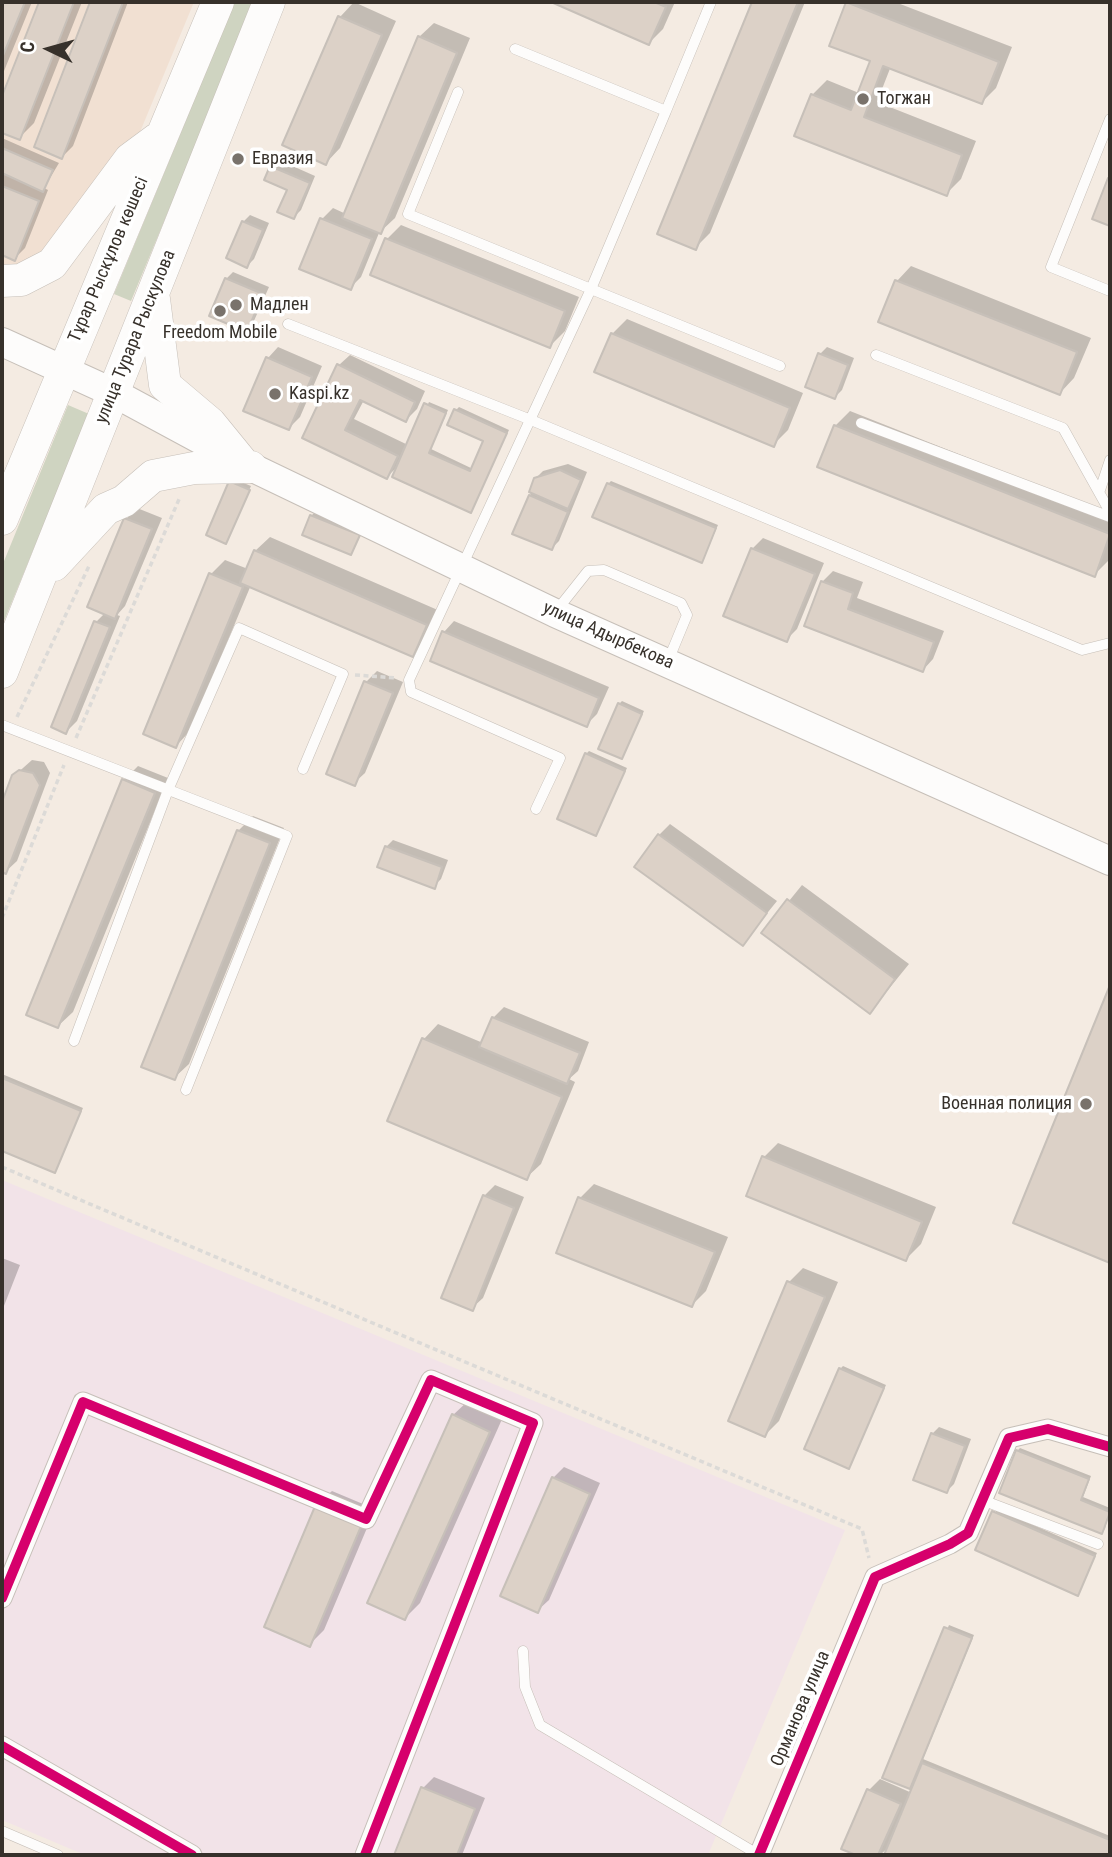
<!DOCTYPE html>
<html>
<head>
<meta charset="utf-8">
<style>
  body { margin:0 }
  #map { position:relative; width:1112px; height:1857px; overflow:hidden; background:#f4ebe2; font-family:"Roboto Condensed",sans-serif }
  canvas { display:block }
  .frame { position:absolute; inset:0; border:4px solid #37312b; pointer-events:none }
  .north { position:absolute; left:14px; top:14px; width:70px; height:70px; -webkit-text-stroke:5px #fff; paint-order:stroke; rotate:275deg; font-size:19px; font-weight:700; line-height:28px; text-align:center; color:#37312b }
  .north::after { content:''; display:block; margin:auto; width:24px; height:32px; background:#37312b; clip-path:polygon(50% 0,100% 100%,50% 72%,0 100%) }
</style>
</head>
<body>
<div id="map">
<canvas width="1112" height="1857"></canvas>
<div class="frame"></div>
<div class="north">С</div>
</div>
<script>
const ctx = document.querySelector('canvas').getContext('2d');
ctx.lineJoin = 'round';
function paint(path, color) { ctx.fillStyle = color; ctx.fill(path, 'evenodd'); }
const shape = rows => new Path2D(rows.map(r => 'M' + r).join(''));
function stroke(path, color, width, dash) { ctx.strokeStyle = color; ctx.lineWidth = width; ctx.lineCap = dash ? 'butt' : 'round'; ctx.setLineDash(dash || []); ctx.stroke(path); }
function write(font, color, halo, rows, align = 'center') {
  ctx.font = font + ' "Roboto Condensed",sans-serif'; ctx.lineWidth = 7; ctx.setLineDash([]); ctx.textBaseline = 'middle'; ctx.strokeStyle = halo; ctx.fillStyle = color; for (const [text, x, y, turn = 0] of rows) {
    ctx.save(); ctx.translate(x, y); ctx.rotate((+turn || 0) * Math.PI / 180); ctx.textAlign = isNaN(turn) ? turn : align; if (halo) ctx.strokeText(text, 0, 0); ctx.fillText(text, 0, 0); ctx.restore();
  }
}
const built = shape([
  [2,2,194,2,135,144,61,262,2,292]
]);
const education = shape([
  [2,1180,845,1530,708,1855,85,1855,2,1820]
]);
const green = shape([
  [235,2,255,2,131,301,114,294],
  [68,405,89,414,2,626,2,566]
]);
const shadow = shape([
  [2,2,32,2,2,76],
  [41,2,82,2,34,123,19,138,2,131,2,101],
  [92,2,128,2,73,146,62,157,36,146],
  [354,2,396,21,340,148,326,163,340,17],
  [556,2,675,2,663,29,649,43],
  [754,2,805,2,710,233,695,248,659,233],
  [850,2,895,2,1012,47,996,88,982,102,891,66,877,102,976,141,961,179,946,194,812,95,827,80,859,93,872,60],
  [434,23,470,38,395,218,379,233,361,277,350,288,322,219,333,208,346,214,419,37],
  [2,138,59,163,44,188,48,190,25,248,14,259,2,254],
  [279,160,315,176,301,210,294,217,289,189,272,167],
  [250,215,269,223,254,259,247,266,243,222],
  [401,225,579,297,565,331,550,346,387,239],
  [911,266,1091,338,1074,378,1060,393,881,321,897,281],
  [233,272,269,287,253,323,246,330,226,279],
  [627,319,803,393,788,430,773,445,612,334],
  [278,347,322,366,300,417,289,428,268,358],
  [827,347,854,358,842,390,835,397,820,354],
  [350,355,425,391,417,409,406,420,364,400,354,419,408,445,429,402,448,410,431,449,473,469,486,441,456,410,459,407,509,430,471,511,399,465,387,477,304,437,339,365],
  [850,411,1110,514,1109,560,1094,575,835,426],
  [568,464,587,472,559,541,552,548,530,496,535,479,543,471],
  [234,479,251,486,226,542],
  [611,481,718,525,704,558,608,484],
  [137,508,162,518,125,606,117,615,120,616,77,721,66,732,53,726,96,622,105,613,90,607,126,519],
  [314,513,361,532,351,553,311,516],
  [270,537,440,611,427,641,412,655,251,585,190,731,176,746,211,574,225,560,248,569,255,551],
  [763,538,824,563,797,629,786,640,752,549],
  [833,571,863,582,857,598,944,631,933,659,923,670,806,625,822,582],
  [454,621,609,687,597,714,586,725,444,632],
  [377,671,403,682,365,773,354,783,366,682],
  [622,701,644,711,622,757,619,704],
  [589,751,627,768,596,834,586,754],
  [32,760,44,762,50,773,17,861,3,874,2,881,2,807,14,776],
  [138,766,168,778,73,1012,58,1026,124,780],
  [253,816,284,828,189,1064,174,1078,238,831],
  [670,824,777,901,743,943,659,835],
  [393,840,448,860,441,879,434,886,386,847],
  [802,885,909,964,870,1012,763,933],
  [1110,989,1110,1261,1015,1222],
  [504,1007,589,1042,578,1071,569,1079,575,1082,541,1164,526,1178,390,1120,424,1039,438,1024,483,1043,493,1018],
  [2,1074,83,1108,55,1171,2,1150],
  [778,1143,936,1207,921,1244,906,1259,764,1157],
  [594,1184,728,1237,706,1291,692,1305,580,1198],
  [495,1185,524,1197,483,1298,472,1308,484,1196],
  [2,1258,20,1265,2,1311],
  [803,1268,838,1282,779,1421,765,1435,789,1282],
  [843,1366,886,1385,849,1467,840,1369],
  [468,1401,503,1417,420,1603,405,1618,453,1415],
  [939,1427,971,1439,954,1484,947,1491,932,1434],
  [1020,1448,1091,1476,1083,1497,1110,1508,1105,1529,1102,1532,1017,1451],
  [564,1467,600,1483,549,1600,538,1610,553,1478],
  [332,1491,375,1509,324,1630,309,1645,317,1505],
  [997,1509,1097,1553,1078,1594,977,1550],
  [949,1625,974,1635,923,1759,1110,1836,1110,1855,886,1855,891,1845,880,1855,860,1855,843,1848,869,1790,880,1779,912,1793,914,1789,885,1777],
  [434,1777,485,1798,462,1855,396,1855,423,1788]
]);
const building = shape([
  [2,2,25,2,2,58,2,2],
  [39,2,74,2,20,140,2,133,2,96,39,2],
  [90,2,123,2,62,159,34,147,90,2],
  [551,2,654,2,666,7,649,45,551,2],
  [752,2,798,2,696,250,657,234,752,2],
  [846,2,999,62,982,104,883,66,864,117,962,155,947,196,794,136,811,94,851,110,870,61,829,46,846,2],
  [338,16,382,35,326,165,282,145,338,16],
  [418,36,457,53,381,234,342,218,418,36],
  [2,148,53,170,43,192,2,173,2,148],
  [270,166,310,183,294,219,277,212,287,190,264,180,270,166],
  [1108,178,1110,179,1110,226,1092,219,1108,178],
  [2,186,39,201,15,261,2,255,2,186],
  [320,218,372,239,351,290,299,269,320,218],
  [242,221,263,230,247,268,226,258,242,221],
  [385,238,565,311,550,348,370,275,385,238],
  [225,278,263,294,247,332,209,316,225,278],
  [895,280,1077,352,1060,395,878,322,895,280],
  [611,333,790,408,774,447,594,372,611,333],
  [818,353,848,365,835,399,805,387,818,353],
  [266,357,312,377,289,430,243,411,266,357],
  [337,364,415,402,406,422,360,400,345,430,398,456,387,479,302,438,337,364],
  [424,403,446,413,429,453,470,471,483,441,447,425,454,409,507,433,471,513,392,477,424,403],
  [834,425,1110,534,1095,577,817,467,834,425],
  [560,470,581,480,568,509,529,492,534,478,560,470],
  [229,481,250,490,226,544,206,535,229,481],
  [607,483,716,528,702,563,592,517,607,483],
  [529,495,568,512,552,550,512,534,529,495],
  [310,515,360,535,351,555,302,535,310,515],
  [124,518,152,529,115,619,87,607,124,518],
  [751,548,815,574,787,642,723,616,751,548],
  [254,550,427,625,413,657,240,583,254,550],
  [209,573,243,587,176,748,143,734,209,573],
  [821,581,853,593,848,609,934,642,923,672,804,626,821,581],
  [94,621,110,627,66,734,51,727,94,621],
  [442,631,599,698,587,727,430,661,442,631],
  [364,681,393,693,355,786,326,774,364,681],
  [618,703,642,714,622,759,598,749,618,703],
  [585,753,625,771,596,836,557,819,585,753],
  [19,770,33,773,40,785,6,874,2,872,2,802,12,775,19,770],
  [122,779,155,793,58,1028,26,1015,122,779],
  [237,830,270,843,175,1080,141,1067,237,830],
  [658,834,767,913,743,946,634,867,658,834],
  [385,846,442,867,435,889,377,867,385,846],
  [787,899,895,979,870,1014,761,933,787,899],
  [1110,985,1110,1263,1013,1223,1110,985],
  [492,1017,580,1053,567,1084,479,1047,492,1017],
  [422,1038,562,1097,527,1180,387,1121,422,1038],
  [2,1078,81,1111,55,1173,2,1151,2,1078],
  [762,1156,922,1222,906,1261,746,1196,762,1156],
  [483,1195,514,1208,473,1311,441,1298,483,1195],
  [578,1197,715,1252,692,1307,556,1253,578,1197],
  [787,1281,825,1297,765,1437,728,1421,787,1281],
  [839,1368,884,1388,849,1469,804,1449,839,1368],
  [452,1414,490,1432,405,1620,367,1603,452,1414],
  [931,1433,965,1446,947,1493,913,1480,931,1433],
  [1016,1450,1089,1479,1081,1500,1110,1512,1102,1534,999,1493,1016,1450],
  [552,1477,590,1494,538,1613,500,1596,552,1477],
  [316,1504,362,1524,310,1647,264,1627,316,1504],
  [992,1511,1095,1556,1078,1596,975,1550,992,1511],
  [944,1627,972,1638,910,1789,882,1778,944,1627],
  [922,1763,1110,1840,1110,1855,884,1855,922,1763],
  [421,1787,475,1809,457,1855,394,1855,421,1787],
  [867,1789,901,1804,878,1855,856,1855,841,1849,867,1789]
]);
const path = shape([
  [355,675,397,678],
  [17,717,89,566],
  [76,738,180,497],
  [2,918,64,765],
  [2,1167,862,1529,869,1558]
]);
const service = shape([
  [515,49,666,111,591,289,780,366],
  [458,92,408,214,591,289,409,680,411,692,560,758,536,809],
  [666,111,711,2],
  [1110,119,1051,267,1110,291],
  [288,324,531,420,1082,650,1110,643],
  [876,355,1063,428,1110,512],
  [861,423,1110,517],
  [1100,490,1110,460],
  [557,610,588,571,604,570,681,603,687,615,668,661],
  [2,725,287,836,186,1090],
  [74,1041,168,790,239,628,343,674,303,769],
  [982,1500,1098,1544],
  [523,1651,525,1687,540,1725,759,1855],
  [2,1831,58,1855]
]);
const minor = shape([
  [2,1598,83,1402,366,1519,431,1380,533,1423,365,1855],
  [2,1746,192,1855],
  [759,1855,875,1577,950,1544,968,1533,1009,1438,1048,1429,1110,1447]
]);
const secondary = shape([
  [2,342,114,393,251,467,555,613,1110,861]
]);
const primary = shape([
  [2,281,21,280,52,264,130,159,157,139],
  [154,299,165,385,210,423,241,461],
  [2,519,218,2],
  [54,565,106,509,124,501,153,476,194,468,251,467],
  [2,672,269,2]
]);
const cycleway = shape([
  [2,1598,83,1402,366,1519,431,1380,533,1423,365,1855],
  [2,1746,192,1855],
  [759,1855,875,1577,950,1544,968,1533,1009,1438,1048,1429,1110,1447]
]);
const markers = [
  [863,99,7,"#79726b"],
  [238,159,7,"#79726b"],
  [236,305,7,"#79726b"],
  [220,311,7,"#79726b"],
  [275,394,7,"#79726b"],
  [1086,1104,7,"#79726b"]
];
const poiNames = [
  ["Тогжан",877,99],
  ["Евразия",252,159],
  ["Мадлен",250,305],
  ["Freedom Mobile",220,333,"center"],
  ["Kaspi.kz",289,394],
  ["Военная полиция",1072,1104,"right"]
];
const streetNames = [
  ["Тұрар Рыскұлов көшесі",109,260,-67],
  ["улица Турара Рыскулова",136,337,-68],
  ["улица Адырбекова",608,636,24],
  ["Орманова улица",801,1709,-67]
];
paint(built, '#f1e0d2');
paint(education, '#f2e3e8');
paint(green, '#cfd4c1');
paint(shadow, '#0003');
paint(building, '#dcd1c7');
stroke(building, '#c7c0b9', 2);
stroke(service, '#c6bfb8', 11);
stroke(minor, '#c6bfb8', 21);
stroke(secondary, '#c6bfb8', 30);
stroke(primary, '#c6bfb8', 33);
stroke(path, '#dcdad7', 3.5, [5, 3.5]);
stroke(service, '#fdfcfb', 10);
stroke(minor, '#fdfcfb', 19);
stroke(secondary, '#fdfcfb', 28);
stroke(primary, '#fdfcfb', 32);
stroke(cycleway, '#d6006c', 10);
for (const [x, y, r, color] of markers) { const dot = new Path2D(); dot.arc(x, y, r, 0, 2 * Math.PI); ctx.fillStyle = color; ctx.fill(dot); stroke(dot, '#fff', 2.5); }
write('18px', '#37312b', '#fff', poiNames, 'left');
write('18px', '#37312b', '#fff', streetNames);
</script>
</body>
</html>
